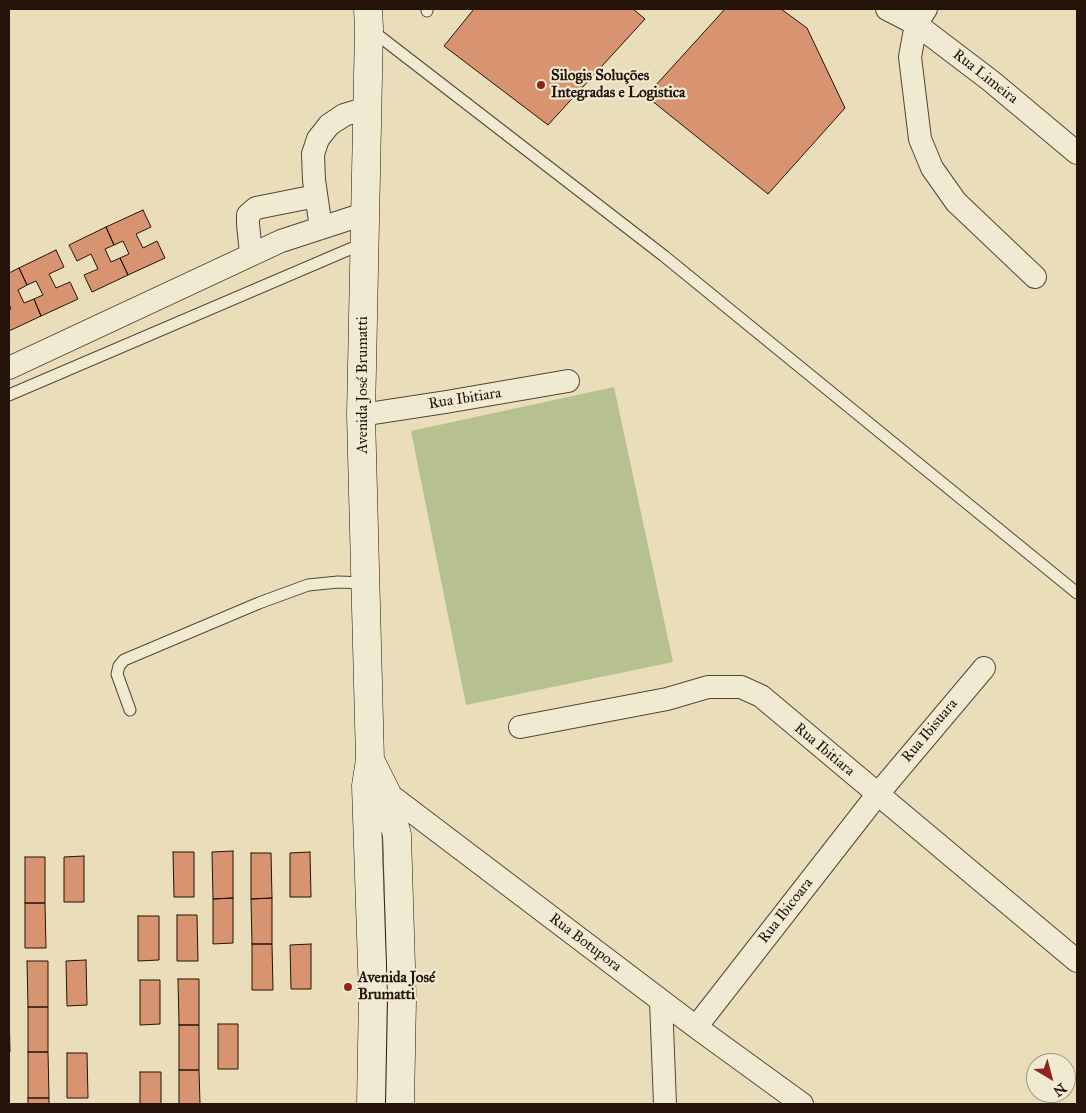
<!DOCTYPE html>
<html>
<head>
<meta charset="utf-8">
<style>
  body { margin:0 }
  #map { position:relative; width:1086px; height:1113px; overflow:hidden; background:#e9deb9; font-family:"IM FELL Great Primer",serif }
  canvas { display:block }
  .frame { position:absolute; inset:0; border:10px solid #231309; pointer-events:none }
  .north { position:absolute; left:1026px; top:1053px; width:50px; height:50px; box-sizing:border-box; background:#f1ead2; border:1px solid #9f9482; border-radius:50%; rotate:143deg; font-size:14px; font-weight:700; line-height:20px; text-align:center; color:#231309 }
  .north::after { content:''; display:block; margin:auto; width:18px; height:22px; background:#8f2418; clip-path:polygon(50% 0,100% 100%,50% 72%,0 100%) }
</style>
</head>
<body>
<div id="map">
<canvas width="1086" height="1113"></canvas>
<div class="frame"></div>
<div class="north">N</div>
</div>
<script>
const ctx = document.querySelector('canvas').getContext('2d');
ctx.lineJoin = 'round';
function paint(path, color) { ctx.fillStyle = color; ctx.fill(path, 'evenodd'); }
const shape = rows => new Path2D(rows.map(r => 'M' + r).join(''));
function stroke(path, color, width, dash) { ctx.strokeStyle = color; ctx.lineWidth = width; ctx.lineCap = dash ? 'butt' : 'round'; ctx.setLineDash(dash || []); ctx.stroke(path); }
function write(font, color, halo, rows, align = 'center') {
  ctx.font = font + ' "IM FELL Great Primer",serif'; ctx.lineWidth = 4.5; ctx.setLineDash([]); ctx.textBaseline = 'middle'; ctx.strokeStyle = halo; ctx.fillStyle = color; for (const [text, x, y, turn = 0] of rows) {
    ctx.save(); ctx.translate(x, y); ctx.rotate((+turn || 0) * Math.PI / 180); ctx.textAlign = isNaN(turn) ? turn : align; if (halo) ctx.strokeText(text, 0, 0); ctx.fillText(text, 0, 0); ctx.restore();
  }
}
const green = shape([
  [614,387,673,662,466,705,411,431]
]);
const building = shape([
  [474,9,633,9,645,19,548,125,444,46,474,9],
  [725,9,781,9,807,28,845,108,768,194,646,96,725,9],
  [143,210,151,227,136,234,143,248,157,241,165,258,128,275,120,258,129,254,123,241,114,245,106,227,143,210],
  [106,227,114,245,105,249,111,262,120,258,128,275,92,292,84,275,98,269,91,254,77,261,69,245,106,227],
  [56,250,64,267,49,274,56,288,70,282,78,299,41,316,34,299,43,295,36,281,27,285,19,268,56,250],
  [19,268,27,285,18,290,24,303,34,299,41,316,9,331,9,310,11,309,9,304,9,273,19,268],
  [233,851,233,898,213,899,212,852,233,851],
  [173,852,194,852,194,897,174,897,173,852],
  [310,852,311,897,290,897,290,853,310,852],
  [251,853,271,853,272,898,251,899,251,853],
  [84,856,84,902,64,902,64,857,84,856],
  [25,857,45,857,45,903,25,903,25,857],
  [233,898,233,943,213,944,213,899,233,898],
  [272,898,272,944,252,944,251,899,272,898],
  [25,903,45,903,46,948,25,948,25,903],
  [177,915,197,915,198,961,177,961,177,915],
  [138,916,159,916,159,960,138,961,138,916],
  [252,944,272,944,273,990,252,990,252,944],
  [311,944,311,989,291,989,290,945,311,944],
  [86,960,87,1005,67,1006,66,961,86,960],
  [27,961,48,961,48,1007,28,1007,27,961],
  [178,979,199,979,199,1025,179,1025,178,979],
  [140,980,160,980,160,1024,140,1025,140,980],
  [9,1007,10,1052,9,1052,9,1007],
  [28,1007,48,1007,48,1052,28,1052,28,1007],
  [218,1024,238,1024,238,1069,218,1069,218,1024],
  [179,1025,199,1025,199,1070,179,1070,179,1025],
  [28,1052,48,1052,49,1098,28,1098,28,1052],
  [67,1053,87,1053,88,1098,67,1098,67,1053],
  [179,1070,199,1070,200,1104,179,1104,179,1070],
  [140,1072,161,1072,161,1104,140,1104,140,1072],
  [28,1098,49,1098,49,1104,28,1104,28,1098]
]);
const service = shape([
  [427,11,427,9],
  [370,29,664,256,1077,593],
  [9,395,364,243],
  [130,710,117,674,119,666,124,660,259,603,308,585,338,582,366,583]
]);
const minor = shape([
  [887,9,916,24,991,81,1077,153],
  [926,9,916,24,910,57,920,139,932,168,956,202,1035,277],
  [321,228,314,180,313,154,318,139,329,125,344,115,367,108],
  [251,254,248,224,248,215,256,208,316,196],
  [9,368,281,241,364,214],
  [361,415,446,402,568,381],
  [520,727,667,699,708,687,741,687,761,696,1077,961],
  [379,790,386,792,696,1027,802,1104],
  [661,1001,665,1104],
  [696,1027,877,795,984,668]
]);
const secondary = shape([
  [368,9,369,28,361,415,370,760,366,786,373,994,371,1104],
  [370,760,386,792,397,835,402,1000,400,1104]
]);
const markers = [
  [541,85,5,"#8f2418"],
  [348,987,5,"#8f2418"]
];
const poiNames = [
  ["Silogis Soluções",551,76],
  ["Integradas e Logistica",551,93],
  ["Avenida José",358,978],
  ["Brumatti",358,995]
];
const streetNames = [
  ["Rua Limeira",985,77,38],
  ["Avenida José Brumatti",363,385,-90],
  ["Rua Ibitiara",465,399,-9],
  ["Rua Ibisuara",930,731,-50],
  ["Rua Ibitiara",824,750,40],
  ["Rua Ibicoara",786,911,-52],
  ["Rua Botupora",585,943,37]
];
paint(green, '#b6c18f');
paint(building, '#d89470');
stroke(building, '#231309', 1);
stroke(service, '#544635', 13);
stroke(minor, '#544635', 24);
stroke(secondary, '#231309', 29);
stroke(service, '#f1ead2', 11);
stroke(minor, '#f1ead2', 22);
stroke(secondary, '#f1ead2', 28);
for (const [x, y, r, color] of markers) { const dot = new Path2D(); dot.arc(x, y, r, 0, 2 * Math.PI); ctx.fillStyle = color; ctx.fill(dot); stroke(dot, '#f1ead2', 2); }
write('bold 15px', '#231309', '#f1ead2', poiNames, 'left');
write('15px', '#231309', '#f1ead2', streetNames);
</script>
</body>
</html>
